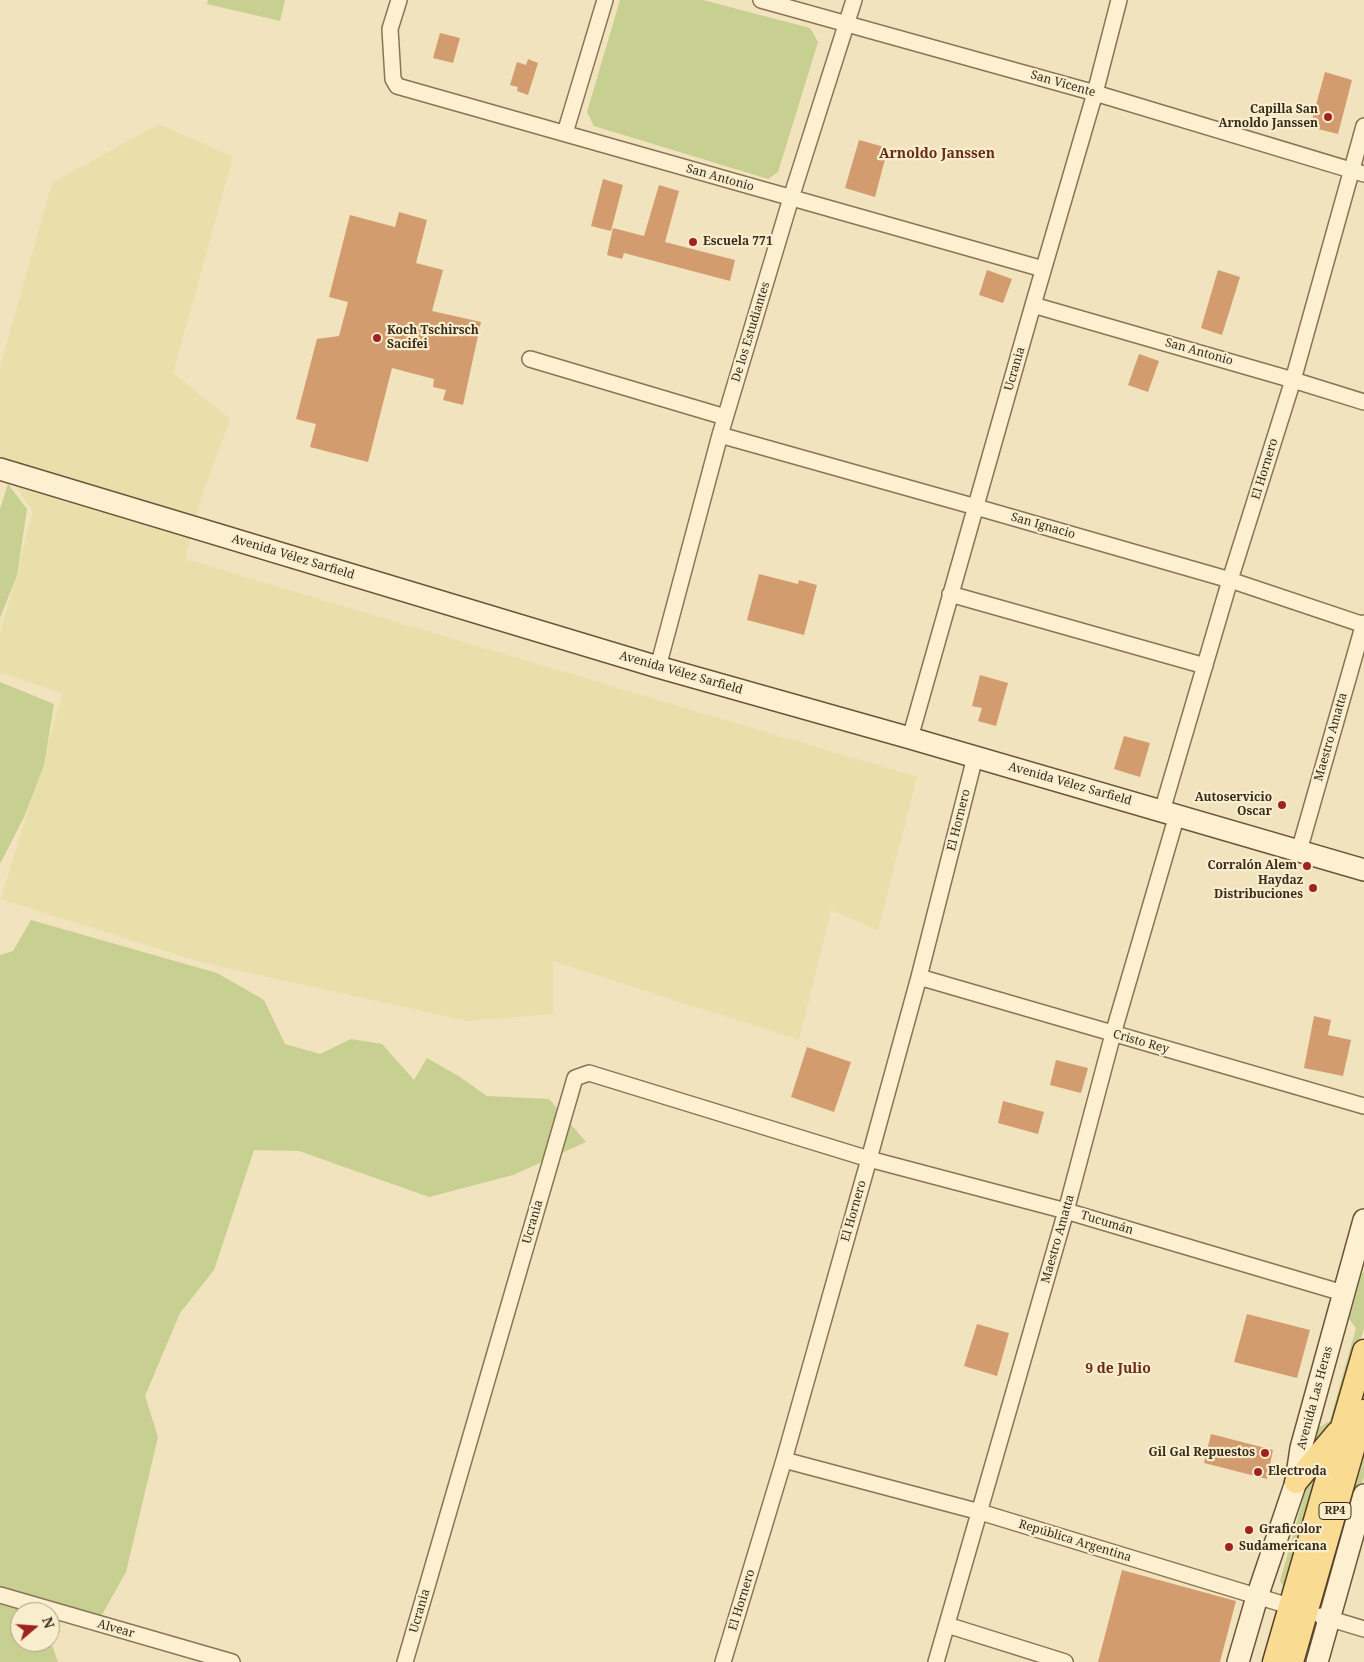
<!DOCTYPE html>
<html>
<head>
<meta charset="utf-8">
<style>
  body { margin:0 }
  #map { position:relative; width:1364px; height:1662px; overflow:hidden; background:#f1e3bd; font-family:"Noto Serif",serif }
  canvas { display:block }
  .north { position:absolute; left:10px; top:1602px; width:50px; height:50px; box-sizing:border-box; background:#f8edcd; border:1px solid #ac9f86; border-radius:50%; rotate:72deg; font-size:14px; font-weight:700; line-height:20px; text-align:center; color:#392a1b }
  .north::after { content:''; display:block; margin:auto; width:18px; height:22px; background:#9f2220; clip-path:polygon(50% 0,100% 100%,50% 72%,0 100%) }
</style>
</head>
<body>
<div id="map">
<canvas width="1364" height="1662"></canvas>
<div class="north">N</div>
</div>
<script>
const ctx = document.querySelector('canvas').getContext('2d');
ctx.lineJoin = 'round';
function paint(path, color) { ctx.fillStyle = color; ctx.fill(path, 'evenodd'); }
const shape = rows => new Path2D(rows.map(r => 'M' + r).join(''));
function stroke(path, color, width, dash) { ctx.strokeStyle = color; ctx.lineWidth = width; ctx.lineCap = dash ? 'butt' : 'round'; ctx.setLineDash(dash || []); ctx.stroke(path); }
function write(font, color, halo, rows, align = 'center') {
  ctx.font = font + ' "Noto Serif",serif'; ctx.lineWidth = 4.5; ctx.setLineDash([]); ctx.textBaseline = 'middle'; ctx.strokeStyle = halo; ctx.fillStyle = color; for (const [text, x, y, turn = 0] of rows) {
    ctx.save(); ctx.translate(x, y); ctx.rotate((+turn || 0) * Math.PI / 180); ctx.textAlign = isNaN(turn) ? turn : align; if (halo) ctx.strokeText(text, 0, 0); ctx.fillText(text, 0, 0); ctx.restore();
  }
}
const farmland = shape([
  [159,124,233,157,173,373,230,419,201,498,185,559,917,777,878,930,831,910,799,1040,553,961,553,1014,467,1021,200,962,1,899,63,693,0,673,0,635,33,511,0,465,0,367,52,183]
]);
const green = shape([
  [208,0,285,0,280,21,207,4],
  [620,0,703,0,810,28,818,42,778,172,768,179,594,126,587,112],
  [8,484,27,509,17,575,0,618,0,509],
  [0,682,54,704,44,765,24,817,0,864],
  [31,920,217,973,264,1000,285,1044,320,1054,351,1039,382,1044,414,1080,427,1058,460,1077,487,1096,549,1099,586,1142,513,1175,429,1197,299,1151,254,1150,214,1270,180,1313,145,1396,158,1437,126,1572,99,1620,50,1619,50,1612,20,1612,20,1642,50,1642,50,1639,58,1662,0,1662,0,955,13,951],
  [1364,1272,1364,1328,1337,1424,1312,1449,1316,1429,1330,1421,1356,1328,1349,1319,1362,1273],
  [1364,1436,1364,1477,1332,1591,1325,1592,1322,1590],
  [1320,1463,1287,1587,1283,1586,1280,1581,1308,1482]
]);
const building = shape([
  [440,33,460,38,453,63,433,58],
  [528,59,538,63,528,95,517,91,518,87,510,85,517,62,526,65],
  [1325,72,1352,80,1338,134,1310,127],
  [859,140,888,148,875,197,845,188],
  [603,179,623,185,611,231,591,226],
  [659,185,679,191,665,242,735,260,730,281,624,253,622,259,607,255,613,228,644,236],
  [399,212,427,220,416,263,443,270,432,311,481,322,463,405,443,400,446,390,433,387,434,379,392,368,368,462,310,447,316,424,296,419,317,339,339,336,348,302,329,297,350,215,395,227],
  [987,270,1012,279,1003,303,979,295],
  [1218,270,1240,277,1222,335,1201,328],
  [1139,354,1159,361,1148,392,1128,385],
  [759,574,798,584,799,580,817,585,804,635,747,620],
  [980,675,1008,683,996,726,978,721,982,708,972,706],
  [1124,736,1150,743,1140,777,1114,769],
  [1314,1016,1331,1020,1328,1035,1351,1040,1343,1076,1304,1068],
  [807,1047,851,1062,834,1112,791,1097],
  [1056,1060,1088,1068,1081,1093,1050,1085],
  [1003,1101,1044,1112,1038,1134,998,1123],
  [1247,1314,1310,1330,1297,1378,1234,1362],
  [977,1324,1009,1333,997,1376,964,1366],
  [1211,1434,1273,1450,1267,1479,1204,1463],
  [1122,1570,1236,1601,1220,1662,1098,1662]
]);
const minor = shape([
  [399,0,390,29,393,79,397,86,1043,269],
  [761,0,1095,93,1364,174],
  [565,133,605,0],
  [1033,305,1293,380,1364,402],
  [530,359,725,417],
  [720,435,976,507,1230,580,1364,625],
  [950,594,1205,666],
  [658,667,720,435,791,198,854,0],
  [910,738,1033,305,1095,93,1119,0],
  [1162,811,1230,580,1293,380,1364,126],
  [1299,851,1364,623],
  [919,977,1364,1106],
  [784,1460,980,1512,1299,1609],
  [0,1595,232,1662],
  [1321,1616,1364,1629],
  [947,1625,1065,1662],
  [405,1662,575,1078,589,1073,869,1159,1066,1211,1343,1293],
  [723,1662,784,1460,869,1159,919,977,975,757],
  [936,1662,1066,1211,1113,1034,1177,815]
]);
const secondary = shape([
  [0,469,658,667,910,738,1364,870],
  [1238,1662,1257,1597,1296,1482,1301,1448,1364,1220],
  [1317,1662,1364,1495]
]);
const primary = shape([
  [1296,1482,1337,1433],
  [1274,1662,1364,1351],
  [1292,1662,1364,1411]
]);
const markers = [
  [1328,117,5,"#9f2220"],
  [693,242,5,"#9f2220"],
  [377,338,5,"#9f2220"],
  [1282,805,5,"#9f2220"],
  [1307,866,5,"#9f2220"],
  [1313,888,5,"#9f2220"],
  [1265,1453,5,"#9f2220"],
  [1258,1472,5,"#9f2220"],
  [1249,1530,5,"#9f2220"],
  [1229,1547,5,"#9f2220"]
];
const shields = [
  [1335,1511,32]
];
const shieldNames = [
  ["RP4",1335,1511]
];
const streetNames = [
  ["San Vicente",1063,84,16],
  ["San Antonio",720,178,16],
  ["De los Estudiantes",751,332,-73],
  ["San Antonio",1199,352,16],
  ["Ucrania",1015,369,-74],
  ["El Hornero",1265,469,-73],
  ["San Ignacio",1043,526,16],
  ["Avenida Vélez Sarfield",293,557,17],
  ["Avenida Vélez Sarfield",681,673,16],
  ["Maestro Amatta",1331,737,-74],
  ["Avenida Vélez Sarfield",1070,784,16],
  ["El Hornero",959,820,-76],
  ["Cristo Rey",1141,1042,16],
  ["El Hornero",854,1211,-74],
  ["Ucrania",533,1222,-74],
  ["Tucumán",1107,1223,17],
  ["Maestro Amatta",1058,1239,-74],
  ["Avenida Las Heras",1315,1398,-75],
  ["República Argentina",1075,1541,17],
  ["El Hornero",742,1600,-73],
  ["Ucrania",420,1611,-74],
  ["Alvear",116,1629,16]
];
const poiNames = [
  ["Capilla San",1318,110],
  ["Arnoldo Janssen",1318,124],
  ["Escuela 771",703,242,"left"],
  ["Koch Tschirsch",387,331,"left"],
  ["Sacifei",387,345,"left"],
  ["Autoservicio",1272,798],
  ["Oscar",1272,812],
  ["Corralón Alem",1297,866],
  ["Haydaz",1303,881],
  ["Distribuciones",1303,895],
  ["Gil Gal Repuestos",1255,1453],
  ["Electroda",1268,1472,"left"],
  ["Graficolor",1259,1530,"left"],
  ["Sudamericana",1239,1547,"left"]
];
const neighbourhoodNames = [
  ["Arnoldo Janssen",937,154],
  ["9 de Julio",1118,1369]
];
paint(farmland, '#e8dfaa');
paint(green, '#c7d090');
paint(building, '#d39c6f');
stroke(minor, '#8b7355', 18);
stroke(secondary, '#6c5438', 24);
stroke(primary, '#58402a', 25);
stroke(minor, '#fcf0d1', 15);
stroke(secondary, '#fcf0d1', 21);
stroke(primary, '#f9db91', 22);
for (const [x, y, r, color] of markers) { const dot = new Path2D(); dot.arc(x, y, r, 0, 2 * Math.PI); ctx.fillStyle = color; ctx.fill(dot); stroke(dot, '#f8edcd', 2); }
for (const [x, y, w] of shields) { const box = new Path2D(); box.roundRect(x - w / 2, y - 8.5, w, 17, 4); ctx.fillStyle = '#f8edcd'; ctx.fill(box); stroke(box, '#392a1b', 1); }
write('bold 11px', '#392a1b', null, shieldNames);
write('12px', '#392a1b', '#f8edcd', streetNames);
write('bold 12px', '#392a1b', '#f8edcd', poiNames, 'right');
write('bold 14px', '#692a16', '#f8edcd', neighbourhoodNames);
</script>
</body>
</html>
